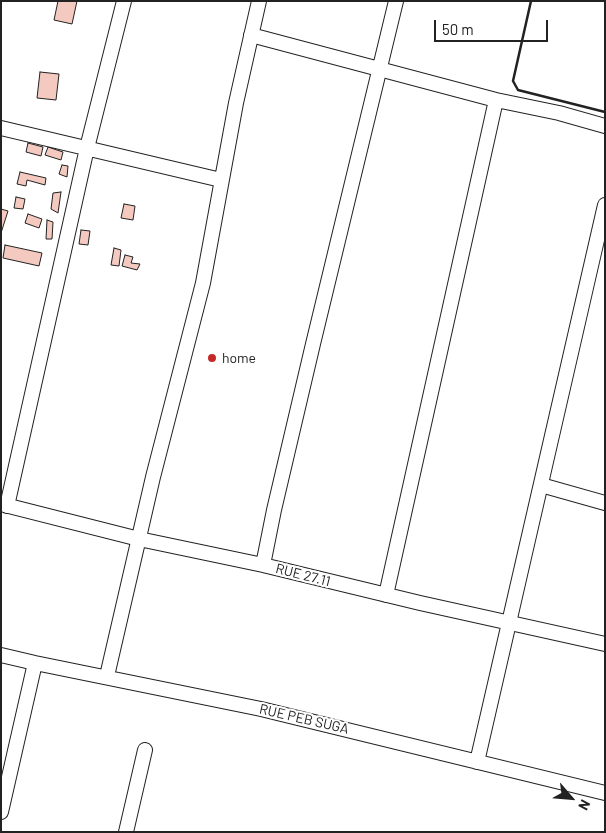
<!DOCTYPE html>
<html>
<head>
<meta charset="utf-8">
<style>
  body { margin:0 }
  #map { position:relative; width:606px; height:833px; overflow:hidden; background:#fff; font-family:Barlow,sans-serif }
  canvas { display:block }
  .frame { position:absolute; inset:0; border:2px solid #222; pointer-events:none }
  .north { position:absolute; left:546px; top:773px; width:50px; height:50px; -webkit-text-stroke:4px #fff; paint-order:stroke; rotate:117deg; font-size:14px; font-weight:700; line-height:20px; text-align:center; color:#222 }
  .north::after { content:''; display:block; margin:auto; width:18px; height:22px; background:#222; clip-path:polygon(50% 0,100% 100%,50% 72%,0 100%) }
  .scale { position:absolute; left:434px; top:20px; width:114px; height:22px; box-sizing:border-box; border:2px solid #222; border-top:0; padding-left:6px; font-size:15px; line-height:18px; white-space:nowrap; color:#222; -webkit-text-stroke:4px #fff; paint-order:stroke }
</style>
</head>
<body>
<div id="map">
<canvas width="606" height="833"></canvas>
<div class="frame"></div>
<div class="north">N</div>
<div class="scale">50 m</div>
</div>
<script>
const ctx = document.querySelector('canvas').getContext('2d');
ctx.lineJoin = 'round';
function paint(path, color) { ctx.fillStyle = color; ctx.fill(path, 'evenodd'); }
const shape = rows => new Path2D(rows.map(r => 'M' + r).join(''));
function stroke(path, color, width, dash) { ctx.strokeStyle = color; ctx.lineWidth = width; ctx.lineCap = dash ? 'butt' : 'round'; ctx.setLineDash(dash || []); ctx.stroke(path); }
function write(font, color, halo, rows, align = 'center') {
  ctx.font = font + ' Barlow,sans-serif'; ctx.lineWidth = 4; ctx.setLineDash([]); ctx.textBaseline = 'middle'; ctx.strokeStyle = halo; ctx.fillStyle = color; for (const [text, x, y, turn = 0] of rows) {
    ctx.save(); ctx.translate(x, y); ctx.rotate((+turn || 0) * Math.PI / 180); ctx.textAlign = isNaN(turn) ? turn : align; if (halo) ctx.strokeText(text, 0, 0); ctx.fillText(text, 0, 0); ctx.restore();
  }
}
const building = shape([
  [58,1,77,1,72,24,54,20,58,1],
  [40,72,59,74,56,100,37,98,40,72],
  [28,143,43,147,41,156,26,152,28,143],
  [48,147,63,152,61,160,45,155,48,147],
  [62,165,68,166,67,177,59,174,62,165],
  [20,172,46,178,45,185,27,180,26,186,17,184,20,172],
  [61,192,58,213,51,209,53,193,61,192],
  [16,197,25,199,23,209,14,208,16,197],
  [124,204,135,206,133,220,121,218,124,204],
  [1,209,8,211,1,233,1,209],
  [28,214,42,219,39,228,25,223,28,214],
  [47,220,53,222,52,239,46,239,47,220],
  [81,230,90,231,88,245,79,244,81,230],
  [5,245,42,253,39,266,3,258,5,245],
  [114,248,121,250,119,266,111,265,114,248],
  [125,255,133,257,131,263,140,264,137,270,122,266,125,255]
]);
const minor = shape([
  [251,35,496,100,559,113,605,126],
  [1,128,221,180],
  [541,485,605,503],
  [1,504,139,539,263,565,420,603,605,644],
  [7,506,87,148,124,1],
  [263,565,274,510,313,344,396,1],
  [386,595,496,100],
  [1,655,35,663,261,709,605,793],
  [107,676,153,477,203,283,236,103,259,1],
  [477,762,605,205],
  [1,812,35,663],
  [126,832,145,750]
]);
const wall = shape([
  [531,1,513,81,518,90,605,112]
]);
const markers = [
  [212,358,5,"#c62828"]
];
const poiNames = [
  ["home",222,358]
];
const streetNames = [
  ["RUE 27.11",303,575,14],
  ["RUE PEB SUGA",304,719,13]
];
paint(building, '#f3c9c0');
stroke(building, '#222', 1);
stroke(minor, '#222', 16);
stroke(minor, '#fff', 14);
stroke(wall, '#222', 2.5);
for (const [x, y, r, color] of markers) { const dot = new Path2D(); dot.arc(x, y, r, 0, 2 * Math.PI); ctx.fillStyle = color; ctx.fill(dot); stroke(dot, '#fff', 2); }
write('14px', '#222', '#fff', poiNames, 'left');
write('14px', '#222', '#fff', streetNames);
</script>
</body>
</html>
